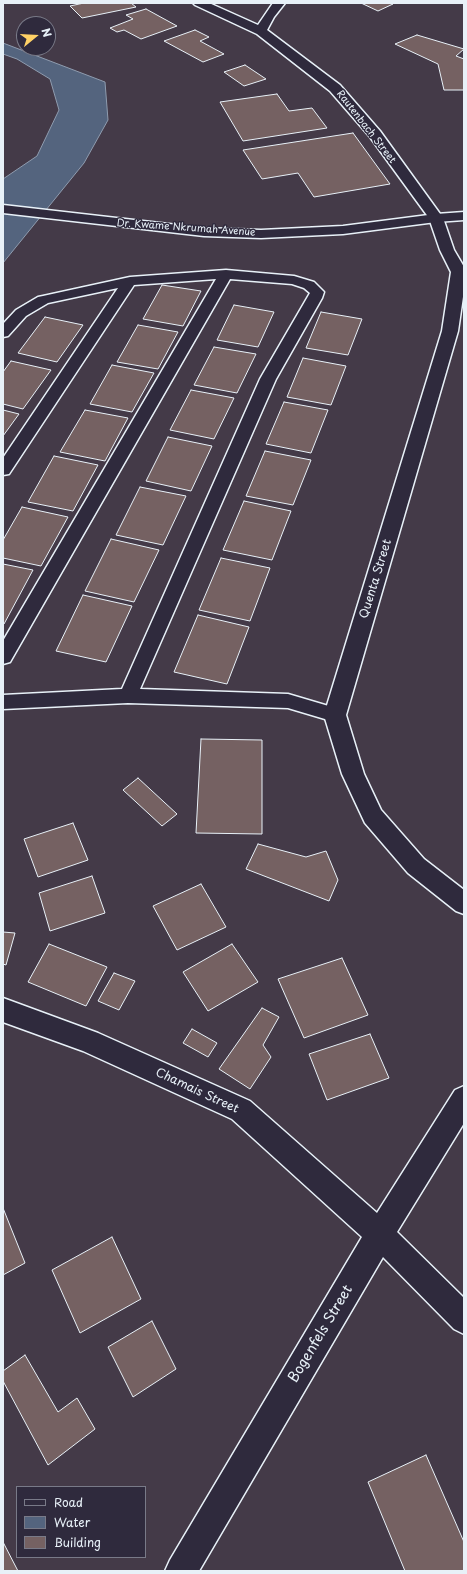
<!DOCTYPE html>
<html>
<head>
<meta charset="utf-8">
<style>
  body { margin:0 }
  #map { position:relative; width:467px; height:1574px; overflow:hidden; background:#443a48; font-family:"Playpen Sans",sans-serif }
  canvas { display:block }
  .frame { position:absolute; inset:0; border:4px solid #e8f1f8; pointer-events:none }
  .legend { position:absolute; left:16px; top:1486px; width:130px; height:72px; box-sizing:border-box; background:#2f2a3d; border:1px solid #797a88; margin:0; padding:5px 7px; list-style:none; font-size:12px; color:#e8f1f8 }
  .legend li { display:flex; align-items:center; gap:8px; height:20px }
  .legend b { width:20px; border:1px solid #797a88 }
  .north { position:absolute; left:16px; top:16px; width:40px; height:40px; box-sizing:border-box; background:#2f2a3d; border:1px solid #797a88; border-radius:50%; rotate:72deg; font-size:11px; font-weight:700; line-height:16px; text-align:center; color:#e8f1f8 }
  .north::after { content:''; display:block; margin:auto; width:14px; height:18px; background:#ffd166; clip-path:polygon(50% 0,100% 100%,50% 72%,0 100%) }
</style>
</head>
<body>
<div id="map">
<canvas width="467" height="1574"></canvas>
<div class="frame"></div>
<ul class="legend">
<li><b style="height:5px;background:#2f2a3d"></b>Road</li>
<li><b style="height:11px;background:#54647e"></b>Water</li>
<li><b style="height:11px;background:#756162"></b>Building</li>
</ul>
<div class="north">N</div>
</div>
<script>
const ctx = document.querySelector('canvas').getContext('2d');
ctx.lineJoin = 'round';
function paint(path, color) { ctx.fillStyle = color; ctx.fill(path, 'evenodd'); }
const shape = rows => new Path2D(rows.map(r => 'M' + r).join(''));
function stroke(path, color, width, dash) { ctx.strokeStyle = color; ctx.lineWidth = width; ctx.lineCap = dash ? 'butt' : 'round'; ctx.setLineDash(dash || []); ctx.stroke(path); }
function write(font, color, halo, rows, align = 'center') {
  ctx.font = font + ' "Playpen Sans",sans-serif'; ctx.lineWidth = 3; ctx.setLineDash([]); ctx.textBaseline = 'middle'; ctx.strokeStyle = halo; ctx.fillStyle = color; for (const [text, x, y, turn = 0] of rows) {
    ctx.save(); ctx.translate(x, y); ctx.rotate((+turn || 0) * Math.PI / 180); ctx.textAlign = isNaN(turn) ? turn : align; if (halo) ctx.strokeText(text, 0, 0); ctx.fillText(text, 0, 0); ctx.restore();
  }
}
const water = shape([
  [3,43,105,82,108,120,84,163,3,263,3,179,37,156,59,110,50,79,17,59,3,54,3,43]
]);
const building = shape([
  [84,3,131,3,136,7,82,18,70,6,84,3],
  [361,3,391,3,393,4,378,11,361,3],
  [146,9,177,26,141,39,124,30,117,32,110,28,133,19,126,15,146,9],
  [195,30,209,37,200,41,224,54,203,62,164,41,195,30],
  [417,35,464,49,456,56,464,59,464,90,444,90,438,64,395,44,417,35],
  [245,65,266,79,244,86,224,72,245,65],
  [277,94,289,111,312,108,327,128,243,141,220,102,277,94],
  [353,133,390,184,314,197,298,173,262,179,243,150,353,133],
  [162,285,201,291,183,326,143,319,162,285],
  [234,305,274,312,258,347,217,340,234,305],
  [321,312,362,319,348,355,306,348,321,312],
  [45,317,83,325,57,362,18,353,45,317],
  [138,325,178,332,158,369,117,362,138,325],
  [214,347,256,354,237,393,194,385,214,347],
  [303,358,346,366,331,405,287,397,303,358],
  [11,361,51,370,23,409,3,404,3,372,11,361],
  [112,365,154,373,132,412,90,404,112,365],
  [191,390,234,398,214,439,170,430,191,390],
  [284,402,328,410,311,453,266,444,284,402],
  [3,410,19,414,3,436,3,410],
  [85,410,128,418,105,461,60,452,85,410],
  [168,437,212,446,191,491,146,481,168,437],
  [265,451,311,460,293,505,246,496,265,451],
  [54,456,98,465,73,511,28,502,54,456],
  [140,487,186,496,163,545,116,535,140,487],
  [244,501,291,511,272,560,223,550,244,501],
  [22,507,68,517,41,566,3,558,3,540,22,507],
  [111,539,159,550,134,602,85,591,111,539],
  [221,558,270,568,250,621,199,610,221,558],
  [3,564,33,570,4,624,3,624,3,564],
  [83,595,132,606,106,662,56,651,83,595],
  [198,615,249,627,227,684,174,672,198,615],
  [201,739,262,740,262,834,196,833,201,739],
  [138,778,177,814,162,826,123,790,138,778],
  [73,823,88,860,38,877,24,839,73,823],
  [258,844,306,857,326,851,338,880,329,901,246,869,258,844],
  [92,876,105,913,50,931,39,893,92,876],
  [201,884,226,927,177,950,153,906,201,884],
  [3,932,15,933,6,965,3,964,3,932],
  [49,944,107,967,86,1006,28,982,49,944],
  [232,944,258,982,208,1011,183,972,232,944],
  [342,958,368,1015,304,1038,278,979,342,958],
  [114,973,135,981,119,1010,98,1001,114,973],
  [262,1008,279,1017,263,1045,271,1057,250,1089,219,1069,262,1008],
  [192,1029,217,1043,208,1057,183,1043,192,1029],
  [370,1034,389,1078,327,1100,309,1054,370,1034],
  [3,1208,25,1263,3,1275,3,1208],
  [112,1237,141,1299,80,1333,52,1270,112,1237],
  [152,1321,176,1369,133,1397,108,1347,152,1321],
  [25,1355,58,1412,77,1398,95,1429,48,1465,3,1381,3,1371,25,1355],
  [426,1455,464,1542,464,1571,405,1571,368,1482,426,1455],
  [3,1542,18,1571,3,1571,3,1542]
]);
const lane = shape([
  [226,270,294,276,314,282,324,292,322,298,276,379,140,689,288,694,342,710,345,715,342,720,335,722,288,708,128,703,3,709,3,695,122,689,260,379,310,293,304,288,292,284,230,279,10,662,3,664,3,641,216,279,134,285,9,474,3,475,3,458,118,288,48,303,26,316,8,336,3,337,3,324,16,310,38,297,43,296,130,277,226,270]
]);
const street = shape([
  [193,3,209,3,258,25,273,3,285,3,274,17,267,30,340,85,380,131,443,218,454,250,464,267,464,290,458,331,346,715,364,774,381,810,424,859,464,890,464,914,456,911,408,873,365,823,342,774,324,715,442,331,451,272,440,250,429,218,370,137,330,91,257,34,195,5,193,3],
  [3,998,98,1033,250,1101,377,1213,455,1090,464,1086,464,1123,397,1232,464,1298,464,1334,454,1329,383,1257,199,1571,165,1571,170,1560,362,1237,232,1119,83,1051,3,1022,3,998]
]);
const secondary = shape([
  [3,205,204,228,261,230,343,226,436,214,464,212,464,220,436,222,343,234,261,238,204,236,3,213,3,205]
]);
const farStreetnames = [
  ["Rautenbach Street",366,127,52],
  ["Dr. Kwame Nkrumah Avenue",186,228,4]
];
const streetNames = [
  ["Quenta Street",376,579,-73],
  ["Chamais Street",197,1091,25]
];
const nearStreetnames = [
  ["Bogenfels Street",321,1334,-59]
];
paint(water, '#54647e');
stroke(water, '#8f9caf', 1);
paint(building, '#756162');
stroke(building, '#e8f1f8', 1);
stroke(lane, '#e8f1f8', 3);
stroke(street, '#e8f1f8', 3);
stroke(secondary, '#e8f1f8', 3);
paint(lane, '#2f2a3d');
paint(street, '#2f2a3d');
paint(secondary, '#2f2a3d');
write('10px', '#e8f1f8', '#2f2a3d', farStreetnames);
write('12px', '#e8f1f8', '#2f2a3d', streetNames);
write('14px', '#e8f1f8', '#2f2a3d', nearStreetnames);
</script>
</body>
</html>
